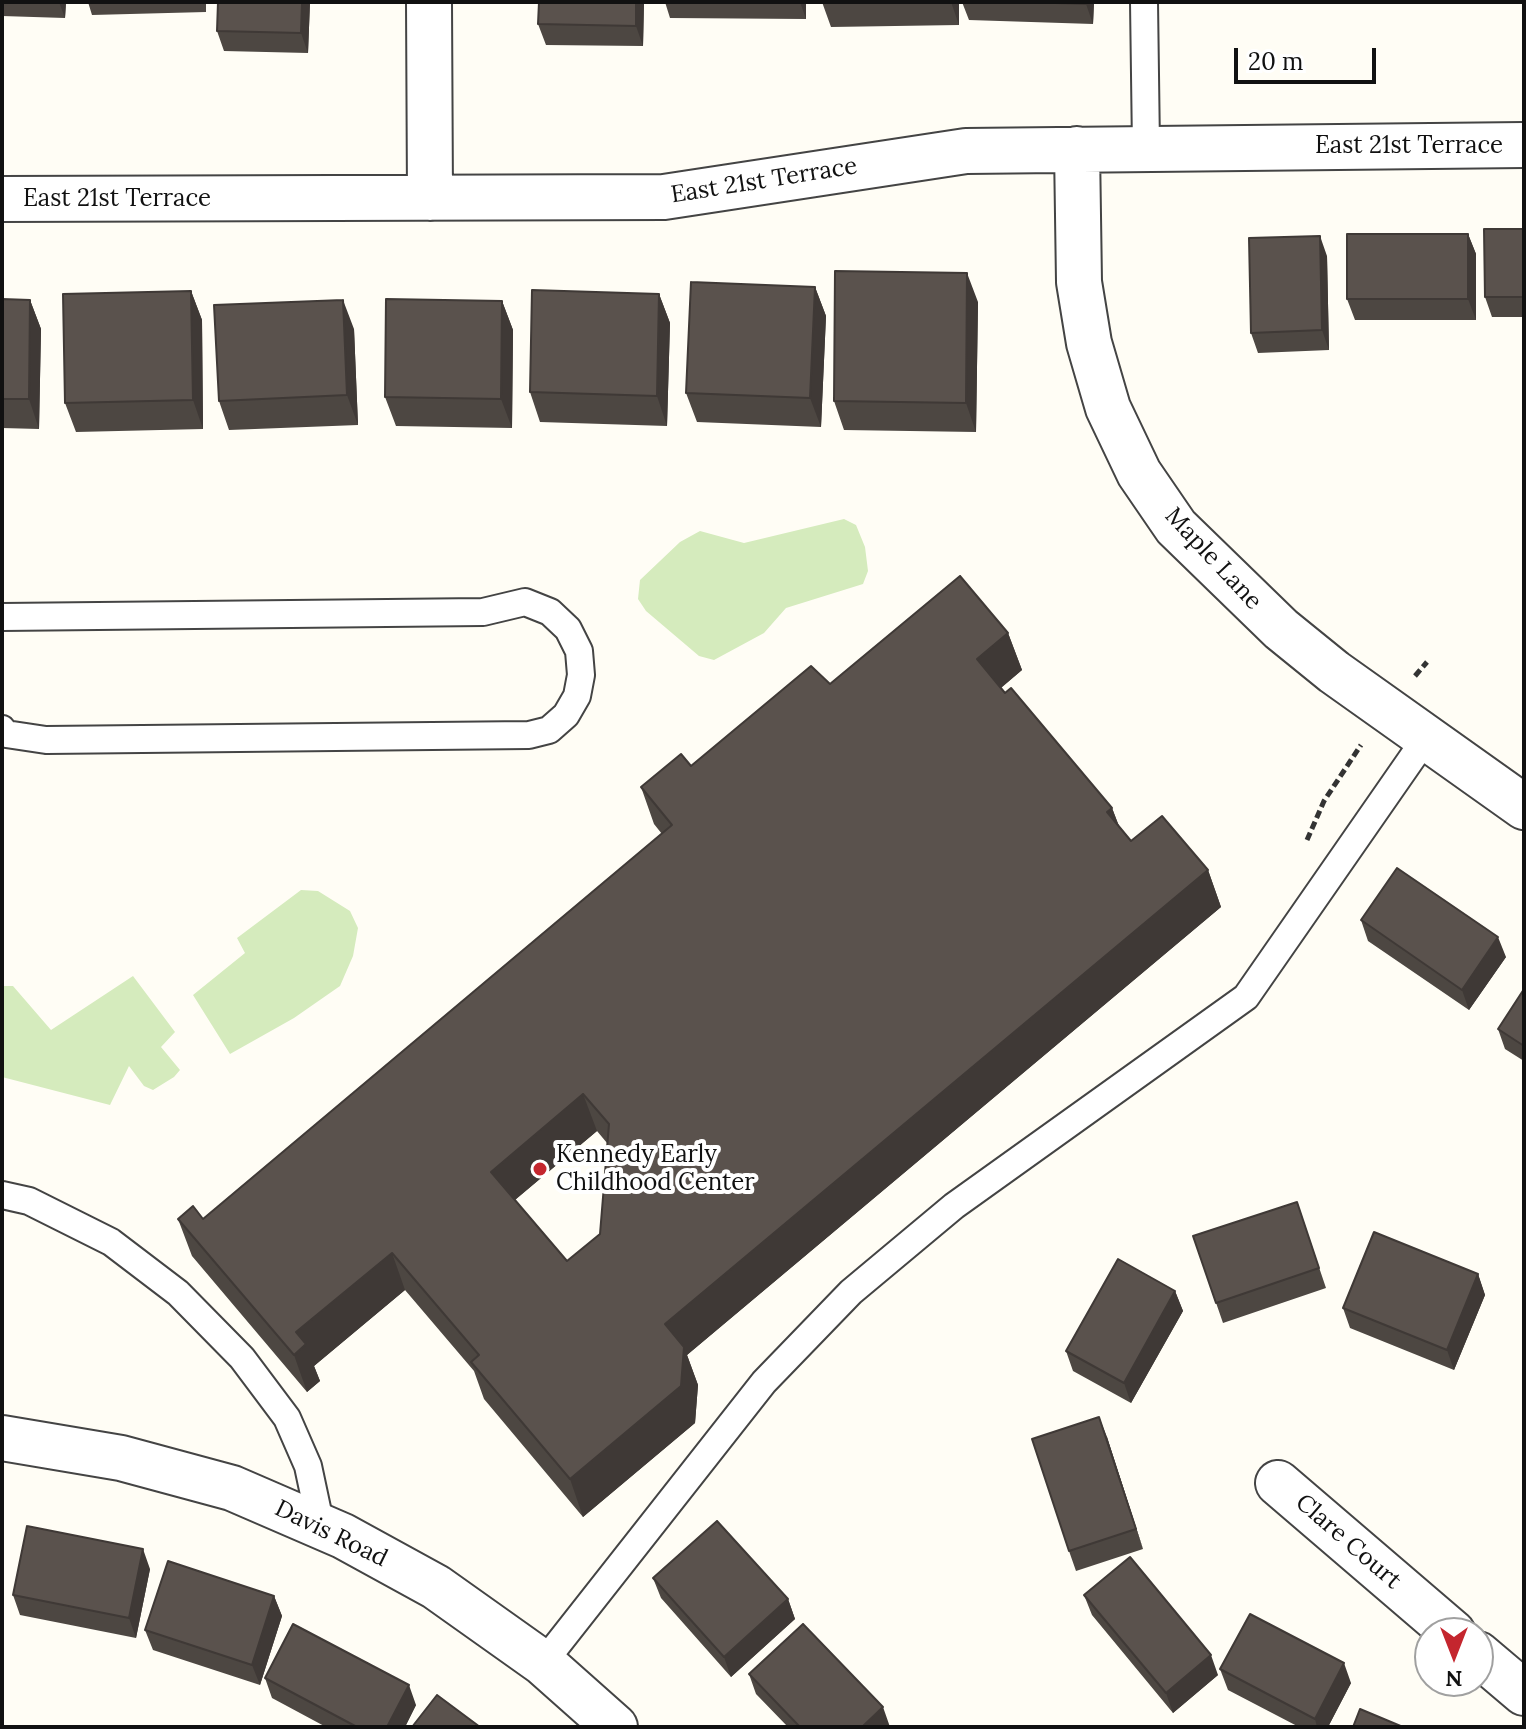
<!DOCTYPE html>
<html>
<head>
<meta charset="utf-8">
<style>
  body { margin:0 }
  #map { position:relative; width:1526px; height:1729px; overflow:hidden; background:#fffdf5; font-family:Lora,serif }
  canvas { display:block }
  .frame { position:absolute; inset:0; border:4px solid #111; pointer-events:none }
  .north { position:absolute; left:1414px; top:1617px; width:80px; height:80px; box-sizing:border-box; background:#fff; border:2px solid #a0a0a0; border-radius:50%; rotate:180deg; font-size:22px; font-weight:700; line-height:32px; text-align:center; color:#111 }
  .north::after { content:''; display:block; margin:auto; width:28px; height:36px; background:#c4262e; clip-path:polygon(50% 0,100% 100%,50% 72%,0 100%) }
  .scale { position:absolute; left:1234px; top:48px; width:142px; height:36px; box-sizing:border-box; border:4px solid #111; border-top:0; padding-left:10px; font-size:24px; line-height:28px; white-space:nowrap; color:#111; -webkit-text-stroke:6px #fff; paint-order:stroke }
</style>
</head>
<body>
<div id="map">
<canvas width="1526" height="1729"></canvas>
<div class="frame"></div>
<div class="north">N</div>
<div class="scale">20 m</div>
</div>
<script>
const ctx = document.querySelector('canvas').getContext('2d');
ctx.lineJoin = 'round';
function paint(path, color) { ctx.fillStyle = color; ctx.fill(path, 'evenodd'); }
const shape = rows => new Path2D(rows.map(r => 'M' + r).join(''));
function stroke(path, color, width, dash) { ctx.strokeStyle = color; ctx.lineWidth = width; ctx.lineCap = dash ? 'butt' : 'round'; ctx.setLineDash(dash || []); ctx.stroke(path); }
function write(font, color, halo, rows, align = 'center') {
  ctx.font = font + ' Lora,serif'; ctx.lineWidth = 8; ctx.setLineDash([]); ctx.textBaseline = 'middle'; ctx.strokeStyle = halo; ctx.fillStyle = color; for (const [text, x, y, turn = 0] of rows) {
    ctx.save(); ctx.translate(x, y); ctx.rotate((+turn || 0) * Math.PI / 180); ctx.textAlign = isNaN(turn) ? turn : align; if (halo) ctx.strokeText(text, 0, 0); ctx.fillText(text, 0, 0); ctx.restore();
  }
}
const green = shape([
  [844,519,856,525,865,547,868,571,863,584,786,608,764,633,714,660,699,656,646,611,638,599,640,580,680,542,700,531,744,543],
  [301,890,318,891,350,911,358,928,353,956,340,986,294,1018,230,1054,193,995,245,953,237,938],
  [133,976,175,1032,161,1047,180,1070,174,1077,153,1090,144,1086,129,1066,110,1105,2,1077,2,986,13,986,51,1030]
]);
const path = shape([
  [1415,676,1427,662],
  [1307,840,1324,801,1361,745]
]);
const lane = shape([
  [1144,2,1146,147],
  [2,617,483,612,525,602,550,612,568,629,579,651,581,675,577,696,566,715,549,730,529,735,46,740,6,734,2,729],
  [2,1195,29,1201,111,1242,178,1293,242,1358,287,1418,308,1466,321,1527],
  [543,1663,764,1382,851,1292,954,1206,1246,997,1426,738]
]);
const street = shape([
  [429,2,430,198],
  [1077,149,1079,282,1089,343,1108,408,1139,473,1176,527,1281,629,1334,672,1524,807],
  [2,199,664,197,966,151,1524,145],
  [2,1438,121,1458,232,1488,343,1536,436,1587,543,1663,615,1727],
  [1278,1483,1453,1633],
  [1478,1654,1524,1693]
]);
const wall = shape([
  [2,2,66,2,65,18,2,16],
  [88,2,206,2,206,12,92,15],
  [218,2,310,2,308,53,224,51,217,31],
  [539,2,644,2,643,46,546,45,538,24],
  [665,2,806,2,806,19,670,18],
  [822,2,959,2,959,25,831,27],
  [962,2,1094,2,1093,24,969,20],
  [1524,229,1524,317,1492,317,1485,297],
  [1468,234,1476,254,1476,320,1355,320,1347,299],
  [1327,256,1329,350,1258,353,1251,333],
  [815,287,826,316,821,427,697,422,686,393],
  [191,291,202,320,203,429,76,432,65,403],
  [659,294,670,323,667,426,540,422,530,392],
  [2,299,30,300,41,329,39,429,2,428],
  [502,301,513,330,512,428,396,426,385,397],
  [978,302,976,432,844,430,834,401],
  [354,329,358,425,229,430,219,401],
  [1008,633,1022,670,1001,688,1112,808,1119,826,1131,841,1208,870,1221,907,687,1355,698,1385,695,1423,583,1517,484,1399,474,1371,405,1290,314,1366,320,1381,307,1392,192,1256,178,1219,203,1219,662,834,654,824,641,787,691,766,830,684],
  [597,1131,607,1143,600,1234,567,1261,515,1200],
  [1361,920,1506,957,1469,1010,1368,941],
  [1524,989,1524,1061,1505,1049,1498,1029],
  [1297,1202,1326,1288,1223,1323,1193,1236],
  [1478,1274,1485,1295,1454,1370,1350,1328,1343,1308],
  [1175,1291,1183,1311,1131,1403,1073,1371,1066,1351],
  [1107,1437,1143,1549,1076,1571,1069,1551],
  [150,1569,136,1638,20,1615,13,1595],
  [653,1578,788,1599,795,1619,731,1677,661,1598],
  [1084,1595,1218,1675,1173,1713,1092,1615],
  [274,1596,282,1616,260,1685,153,1650,145,1630],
  [1220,1669,1351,1683,1328,1727,1299,1727,1228,1690],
  [749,1674,890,1727,788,1727,756,1694],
  [265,1678,416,1705,405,1727,326,1727,272,1698]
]);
const shadedWall = shape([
  [59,2,66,2,65,18],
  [302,2,310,2,308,53,301,33],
  [636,2,644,2,643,46,636,26],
  [800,2,806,2,806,19],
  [951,2,959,2,959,25],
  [1086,2,1094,2,1093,24,1086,4],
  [1468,234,1476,254,1476,320,1468,299],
  [1320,236,1327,256,1329,350,1322,330],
  [967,273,978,302,976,432,966,403],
  [815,287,826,316,821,427,810,398],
  [191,291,202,320,203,429,193,400],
  [659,294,670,323,667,426,657,396],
  [30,300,41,329,39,429,29,399],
  [343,300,354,329,358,425,347,395],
  [502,301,513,330,512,428,501,399],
  [1008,633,1022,670,991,696,977,659],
  [1112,808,1126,845,1107,812],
  [1208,870,1221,907,687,1355,698,1385,695,1423,583,1517,570,1479,665,1324],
  [1498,937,1506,957,1469,1010,1462,990],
  [583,1094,597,1131,504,1209,491,1172],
  [392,1253,405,1290,314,1366,320,1381,307,1392,294,1355,296,1332],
  [1478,1274,1485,1295,1454,1370,1447,1350],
  [1175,1291,1183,1311,1131,1403,1124,1383],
  [1099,1417,1107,1437,1143,1549,1136,1529],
  [143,1549,150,1569,136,1638,129,1618],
  [274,1596,282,1616,260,1685,252,1665],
  [788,1599,795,1619,731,1677,724,1657],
  [1211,1655,1218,1675,1173,1713,1166,1693],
  [1344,1663,1351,1683,1328,1727,1317,1727,1315,1719],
  [409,1685,416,1705,405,1727,387,1727],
  [883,1707,890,1727,862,1727]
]);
const building = shape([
  [218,2,302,2,301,33,217,31,218,2],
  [539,2,636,2,636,26,538,24,539,2],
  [1025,2,1086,2,1086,4,1025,2],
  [1484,229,1524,229,1524,297,1485,297,1484,229],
  [1347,234,1468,234,1468,299,1347,299,1347,234],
  [1320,236,1322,330,1251,333,1249,238,1320,236],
  [835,271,967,273,966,403,834,401,835,271],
  [691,282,815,287,810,398,686,393,691,282],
  [532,290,659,294,657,396,530,392,532,290],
  [191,291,193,400,65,403,63,294,191,291],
  [2,299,30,300,29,399,2,399,2,299],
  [386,299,502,301,501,399,385,397,386,299],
  [343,300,347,395,219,401,214,305,343,300],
  [960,576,1008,633,977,659,1005,693,1011,688,1112,808,1107,812,1131,841,1162,816,1208,870,665,1324,684,1347,681,1386,570,1479,471,1362,479,1355,392,1253,296,1332,306,1344,294,1355,178,1219,193,1206,203,1219,672,825,641,787,681,754,691,766,811,666,830,684,960,576],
  [583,1094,609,1124,600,1234,567,1261,491,1172,583,1094],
  [1397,868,1498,937,1462,990,1361,920,1397,868],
  [1524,989,1524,1046,1498,1029,1524,989],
  [1297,1202,1319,1268,1216,1303,1193,1236,1297,1202],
  [1374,1232,1478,1274,1447,1350,1343,1308,1374,1232],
  [1118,1259,1175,1291,1124,1383,1066,1351,1118,1259],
  [1099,1417,1136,1529,1069,1551,1032,1439,1099,1417],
  [717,1521,788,1599,724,1657,653,1578,717,1521],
  [27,1526,143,1549,129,1618,13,1595,27,1526],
  [1130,1557,1211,1655,1166,1693,1084,1595,1130,1557],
  [168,1561,274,1596,252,1665,145,1630,168,1561],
  [1250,1614,1344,1663,1315,1719,1220,1669,1250,1614],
  [293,1624,409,1685,387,1727,357,1727,265,1678,293,1624],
  [803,1624,883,1707,862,1727,800,1727,749,1674,803,1624],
  [437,1695,480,1727,412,1727,437,1695],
  [1360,1709,1403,1727,1353,1727,1360,1709]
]);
const markers = [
  [540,1169,8,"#c4262e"]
];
const streetNames = [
  ["East 21st Terrace",1409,146],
  ["East 21st Terrace",764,181,-9],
  ["East 21st Terrace",117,199],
  ["Maple Lane",1213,559,47],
  ["Davis Road",331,1534,26],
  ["Clare Court",1348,1542,41]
];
const poiNames = [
  ["Kennedy Early",556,1155],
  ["Childhood Center",556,1183]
];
paint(green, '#d5ebbd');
stroke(lane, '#444', 30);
stroke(street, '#444', 48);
stroke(path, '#333', 5, [8, 4]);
stroke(lane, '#fff', 26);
stroke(street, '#fff', 44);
paint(wall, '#4d4742');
paint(shadedWall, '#3f3936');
paint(building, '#5a524d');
stroke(building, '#3f3936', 2);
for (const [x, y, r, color] of markers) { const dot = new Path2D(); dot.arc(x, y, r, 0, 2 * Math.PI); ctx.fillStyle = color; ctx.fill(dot); stroke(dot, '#fff', 3); }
write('24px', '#111', '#fff', streetNames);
write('24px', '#111', '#fff', poiNames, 'left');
</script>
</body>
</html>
